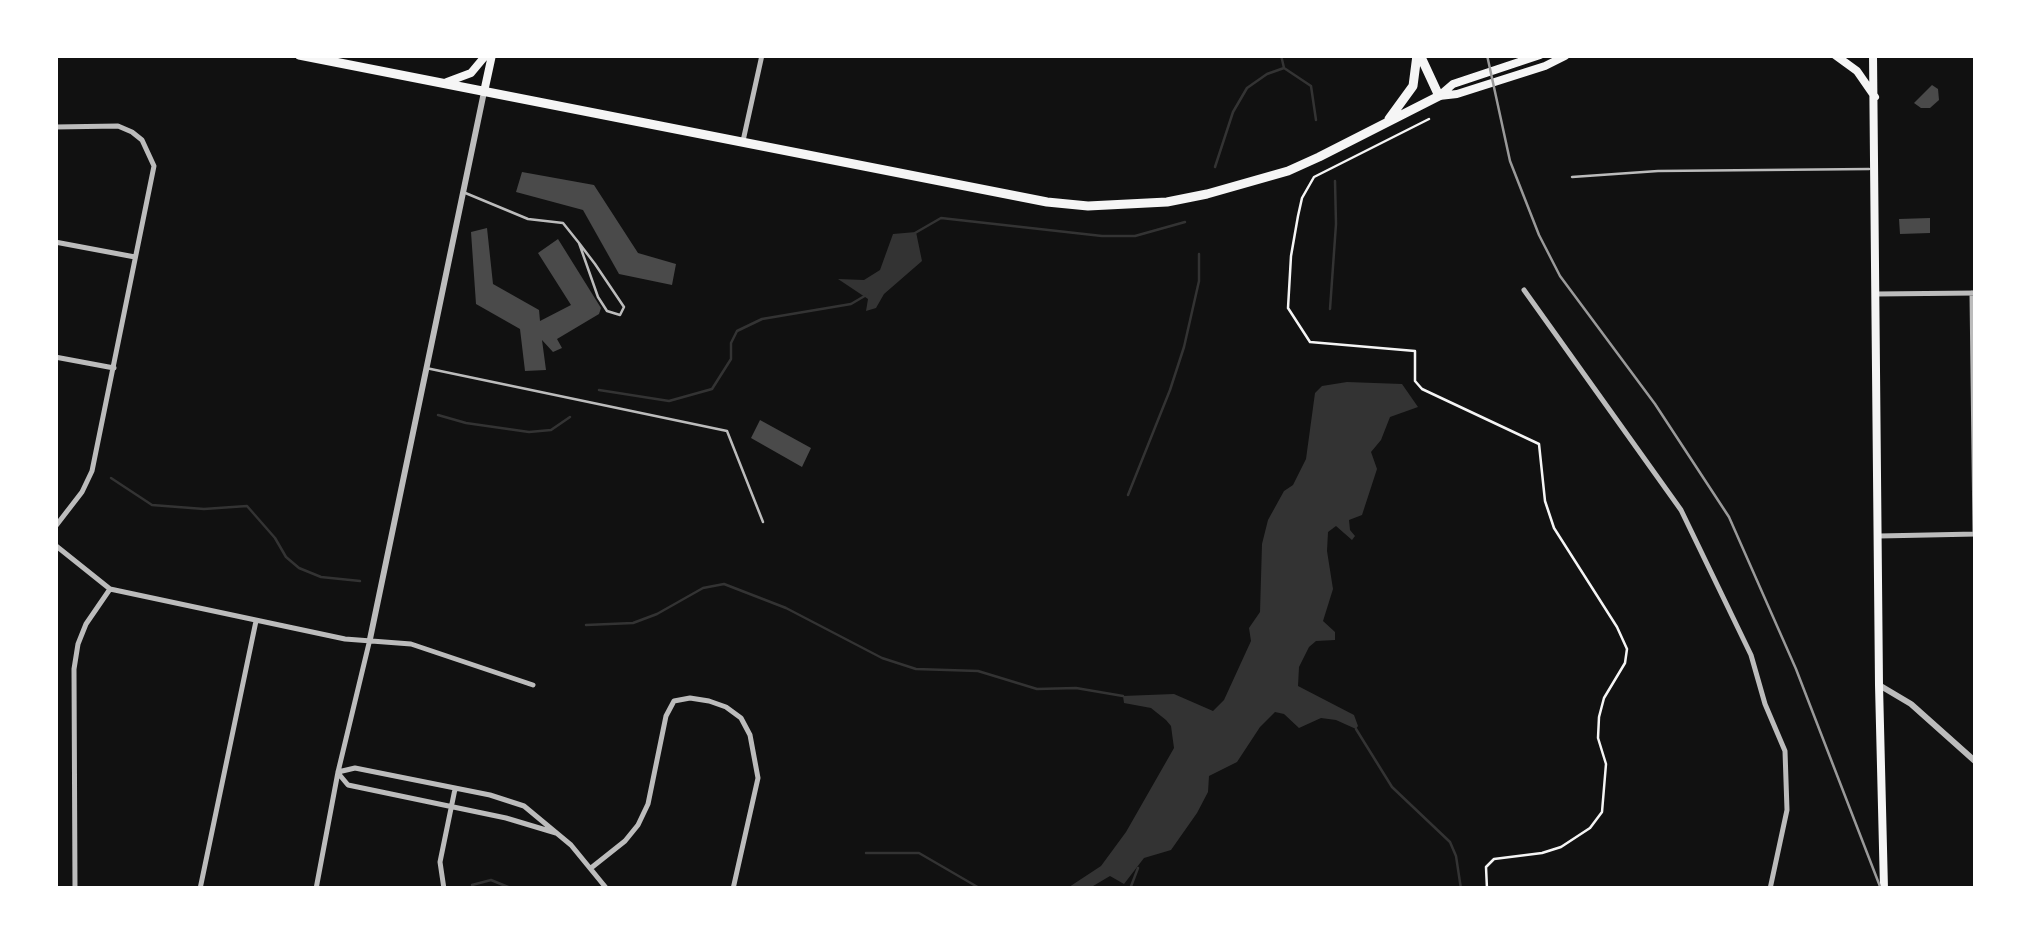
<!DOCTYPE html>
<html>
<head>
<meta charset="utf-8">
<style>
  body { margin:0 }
  #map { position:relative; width:2031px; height:944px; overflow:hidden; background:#111; font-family:"Titillium Web",sans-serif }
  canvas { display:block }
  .frame { position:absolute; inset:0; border:58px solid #fff; pointer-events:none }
</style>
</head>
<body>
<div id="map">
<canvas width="2031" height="944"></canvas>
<div class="frame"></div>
</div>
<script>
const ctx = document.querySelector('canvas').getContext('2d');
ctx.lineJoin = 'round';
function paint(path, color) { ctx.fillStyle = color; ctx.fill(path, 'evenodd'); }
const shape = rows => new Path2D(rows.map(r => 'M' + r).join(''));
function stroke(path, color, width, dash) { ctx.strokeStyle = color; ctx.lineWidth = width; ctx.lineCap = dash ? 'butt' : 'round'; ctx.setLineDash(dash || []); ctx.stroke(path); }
const water = shape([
  [916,232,922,261,884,294,876,308,866,311,868,299,838,279,864,280,880,270,893,234],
  [1347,382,1402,384,1418,407,1390,417,1381,440,1371,452,1377,469,1362,515,1349,520,1350,530,1355,536,1352,540,1336,526,1328,532,1327,551,1333,589,1323,621,1335,632,1335,640,1316,641,1309,647,1299,667,1298,686,1354,715,1358,726,1356,729,1336,720,1321,718,1299,728,1284,714,1275,712,1260,727,1237,762,1209,776,1208,792,1197,813,1171,850,1144,858,1124,884,1110,876,1088,889,1066,889,1101,866,1126,832,1174,748,1171,726,1166,720,1151,708,1124,703,1123,696,1174,694,1213,711,1224,700,1251,641,1249,628,1260,612,1262,544,1268,520,1284,491,1293,485,1306,459,1315,393,1322,386]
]);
const stream = shape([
  [1281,55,1284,68,1311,86,1316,120],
  [1215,167,1233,112,1247,88,1267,74,1284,68],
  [915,233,941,218,1102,236,1135,236,1185,222],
  [1330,309,1336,224,1335,181],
  [599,390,669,401,712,389,731,359,731,343,737,331,762,319,851,304,868,294],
  [438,415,466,423,529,432,551,430,570,417],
  [111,478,152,505,204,509,247,506,275,538,286,557,299,568,321,577,360,581],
  [1128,495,1170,390,1184,347,1199,281,1199,254],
  [586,625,633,623,657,614,703,588,724,584,786,608,882,658,916,669,978,671,1037,689,1076,688,1123,696],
  [1356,729,1392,787,1450,842,1456,856,1461,889],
  [866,853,919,853,981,889],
  [472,885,491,880,513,889],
  [1130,889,1138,868]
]);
const building = shape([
  [1932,85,1938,89,1939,100,1930,108,1921,108,1914,103],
  [522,172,594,185,638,253,676,264,672,285,619,274,583,210,516,192],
  [1930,218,1930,233,1900,234,1899,219],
  [487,228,493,284,539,310,540,321,571,305,538,253,558,239,601,308,599,314,557,339,562,348,553,352,542,340,546,370,525,371,520,329,476,304,471,232],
  [760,420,811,448,802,467,751,438]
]);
const path = shape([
  [1429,119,1314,177,1302,198,1298,216,1291,256,1288,308,1310,342,1415,351,1415,381,1422,389,1539,444,1545,501,1554,528,1617,627,1627,649,1625,663,1604,698,1599,717,1598,738,1606,764,1602,812,1590,828,1561,847,1542,853,1494,859,1486,867,1487,889]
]);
const service = shape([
  [1572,177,1658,171,1869,169],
  [463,192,528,219,563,223,579,243,595,264,624,307,620,315,607,311,598,297,579,243],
  [426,368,727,431,763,522]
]);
const minor = shape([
  [828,55,881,55],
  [55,127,118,126,132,132,142,140,154,166,92,471,82,492,55,527],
  [743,141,762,55],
  [55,242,135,257],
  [1524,290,1681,510,1751,655,1765,704,1785,751,1787,810,1770,889],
  [1972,293,1975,534],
  [1876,294,1976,293],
  [55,357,114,368],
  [1879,536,1976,534],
  [55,545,110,589,345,639,411,644,533,685],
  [338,772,355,768,490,795,524,806,571,845,607,889],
  [338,773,348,785,506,818,556,833],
  [591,868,625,841,638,825,648,804,666,716,674,701,690,698,709,701,726,707,741,718,750,735,758,778,733,889],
  [75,889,74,669,78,644,86,624,110,589],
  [200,889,256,621],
  [316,889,338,772,370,639],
  [444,889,440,862,455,789]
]);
const tertiary = shape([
  [370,639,484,92],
  [1879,685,1911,704,1976,762]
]);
const secondary = shape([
  [1835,55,1857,71,1875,97],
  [1873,55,1879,685,1884,889],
  [447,82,471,73,486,55],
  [484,92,492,55],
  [1439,96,1457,94,1545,66,1565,56],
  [1439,96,1453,84,1540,55]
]);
const trunk = shape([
  [299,55,1047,202,1088,206,1167,202,1207,194,1288,171,1319,157,1439,96,1420,55],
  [1389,119,1413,86,1417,55]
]);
const rail = shape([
  [1487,55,1510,161,1539,235,1560,276,1655,404,1729,517,1796,669,1881,889]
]);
paint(water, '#333');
stroke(stream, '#333', 2.5);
paint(building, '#4a4a4a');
stroke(path, '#f5f5f5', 2.5);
stroke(service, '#bcbcbc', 2.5);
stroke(minor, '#bcbcbc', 5);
stroke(tertiary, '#bcbcbc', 6);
stroke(secondary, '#f5f5f5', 8);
stroke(trunk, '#f5f5f5', 9);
stroke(rail, '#9a9a9a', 2.5);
</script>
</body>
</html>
